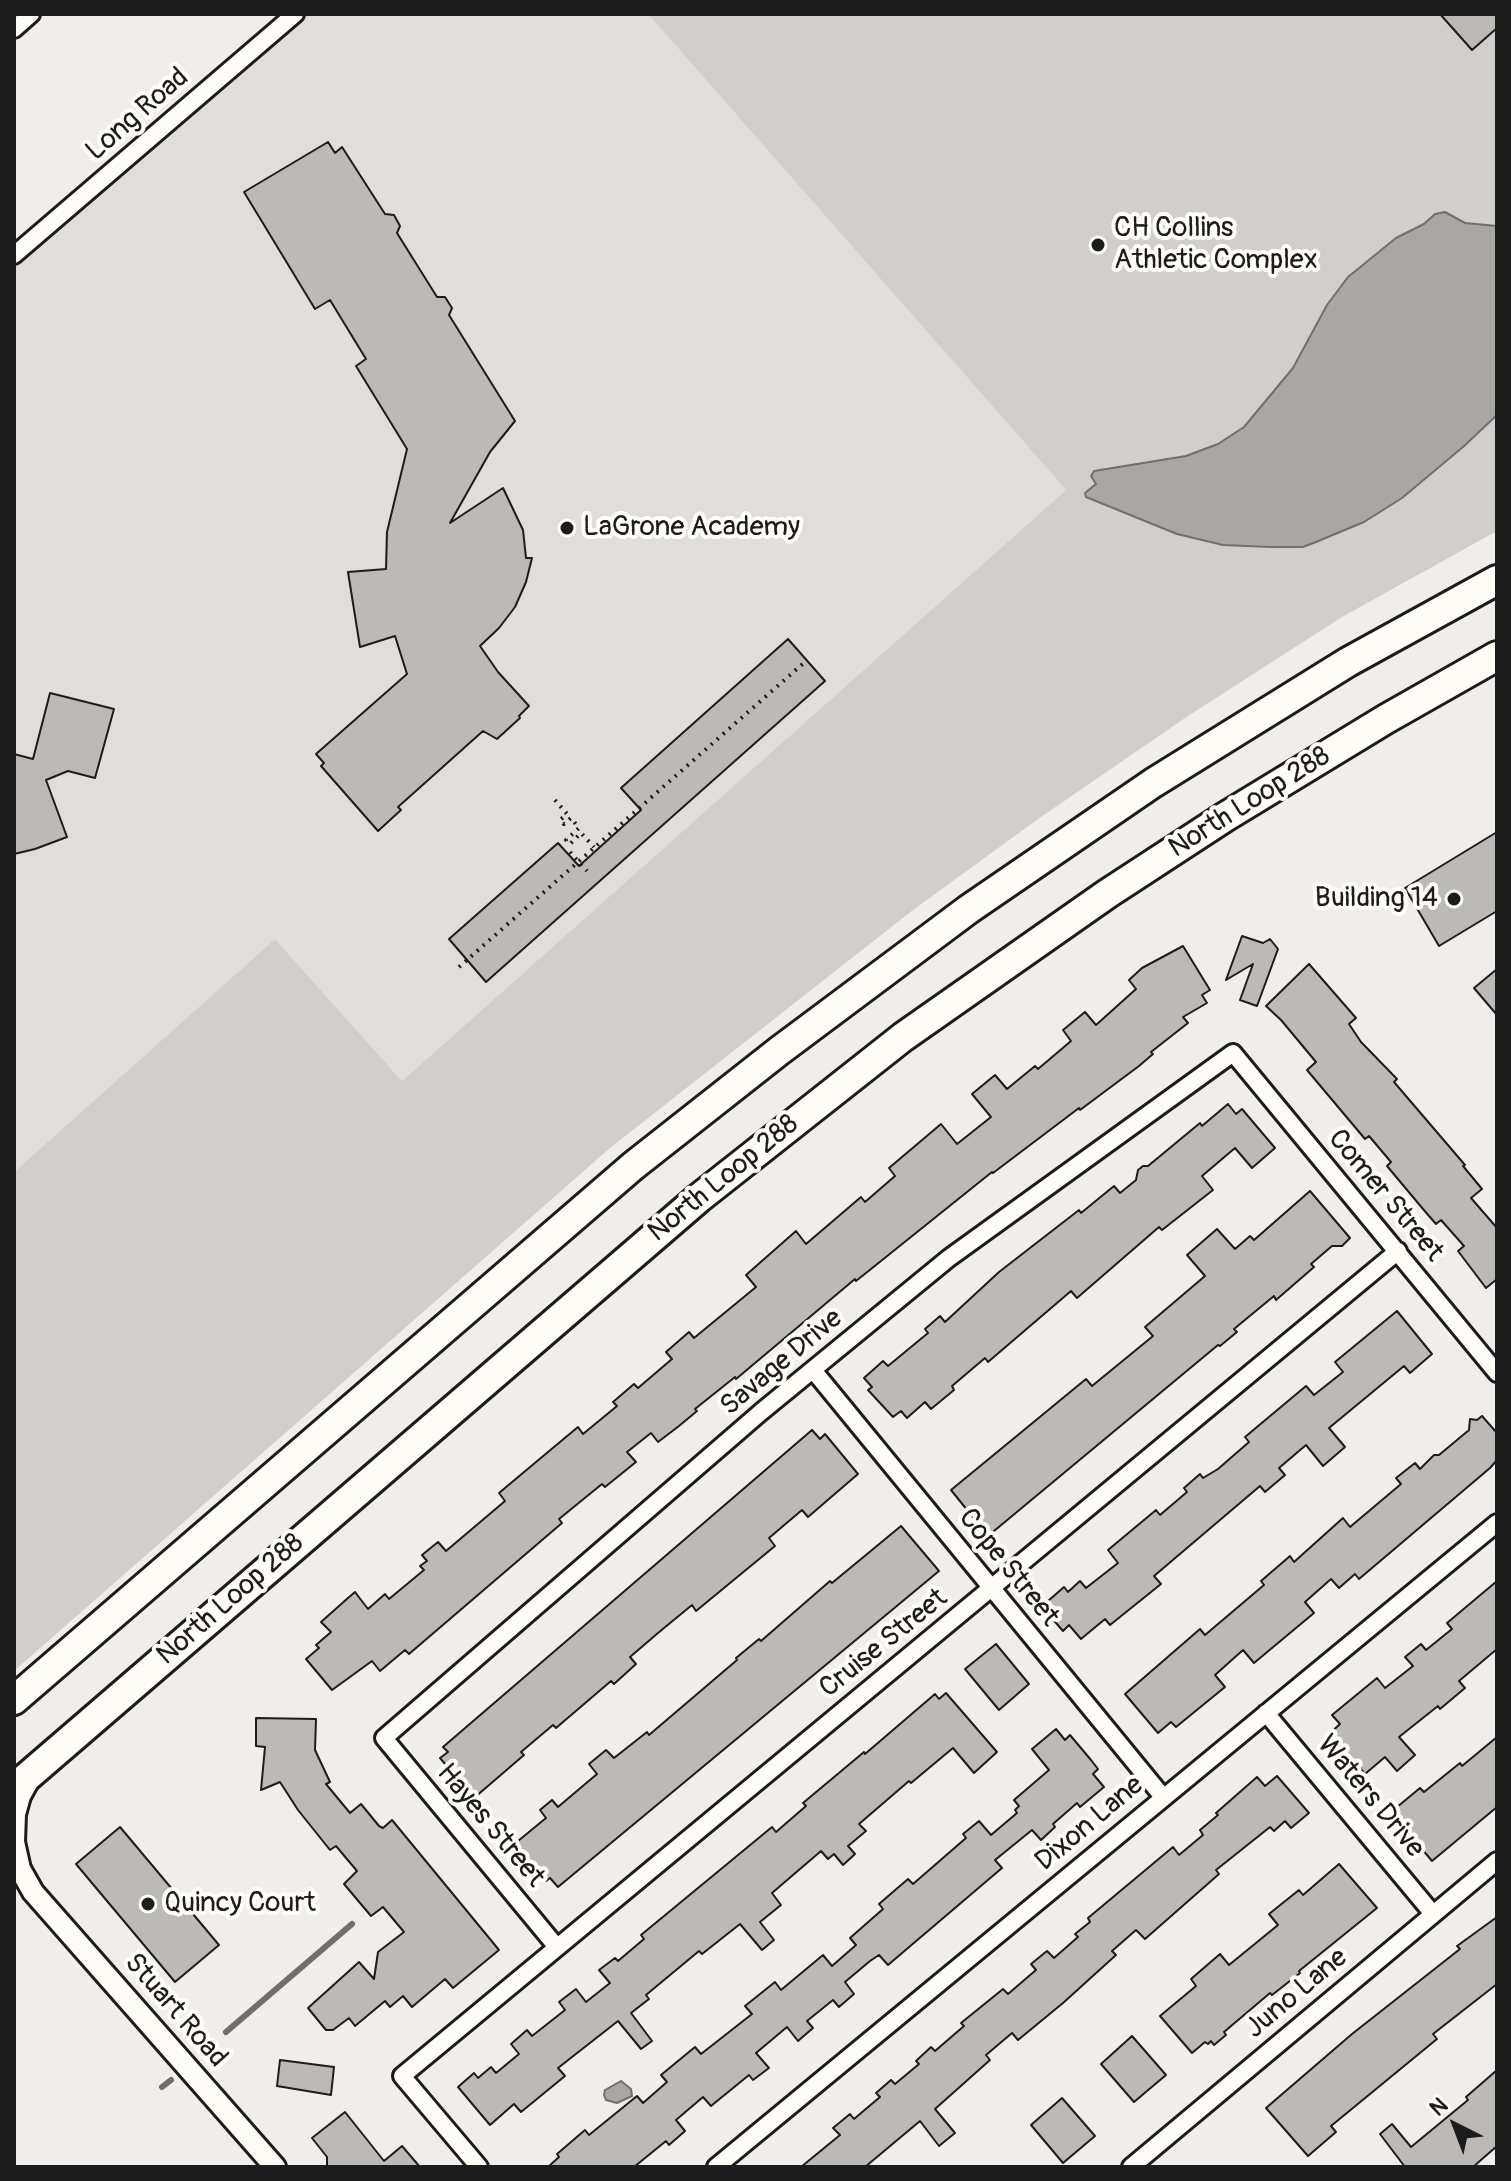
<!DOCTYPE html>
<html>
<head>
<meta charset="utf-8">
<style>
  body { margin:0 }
  #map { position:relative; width:1511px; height:2181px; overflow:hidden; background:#f0eeea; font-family:Pangolin,sans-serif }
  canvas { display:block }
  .frame { position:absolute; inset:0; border:16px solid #1c1c1c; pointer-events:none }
  .north { position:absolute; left:1415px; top:2085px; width:80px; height:80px; -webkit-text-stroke:6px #fdfcf7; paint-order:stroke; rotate:318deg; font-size:22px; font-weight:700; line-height:32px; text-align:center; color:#1c1c1c }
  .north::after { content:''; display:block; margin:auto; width:28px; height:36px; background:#1c1c1c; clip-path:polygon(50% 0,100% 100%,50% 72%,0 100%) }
</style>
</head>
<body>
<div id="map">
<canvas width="1511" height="2181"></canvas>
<div class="frame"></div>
<div class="north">N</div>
</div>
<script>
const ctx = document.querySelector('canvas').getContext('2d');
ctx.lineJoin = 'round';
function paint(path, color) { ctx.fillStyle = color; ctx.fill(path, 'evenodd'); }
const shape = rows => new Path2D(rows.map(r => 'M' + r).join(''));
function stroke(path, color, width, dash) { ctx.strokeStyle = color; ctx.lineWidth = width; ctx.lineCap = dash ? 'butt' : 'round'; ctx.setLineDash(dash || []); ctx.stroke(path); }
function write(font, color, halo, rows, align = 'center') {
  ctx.font = font + ' Pangolin,sans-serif'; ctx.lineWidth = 8; ctx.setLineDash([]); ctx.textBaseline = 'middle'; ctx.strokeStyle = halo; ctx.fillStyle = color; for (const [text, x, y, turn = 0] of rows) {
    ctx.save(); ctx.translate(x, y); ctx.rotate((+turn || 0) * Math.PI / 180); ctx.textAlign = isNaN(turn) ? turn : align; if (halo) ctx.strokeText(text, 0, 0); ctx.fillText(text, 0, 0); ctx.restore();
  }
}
const built = shape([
  [295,14,648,14,1066,490,402,1081,275,939,14,1172,14,255]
]);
const green = shape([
  [648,14,1497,14,1497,531,1342,617,1188,716,1038,819,913,910,610,1148,14,1671,14,1172,275,939,402,1081,1066,490]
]);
const water = shape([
  [1445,212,1465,223,1497,226,1497,415,1463,447,1402,498,1364,522,1316,542,1303,547,1270,547,1223,545,1177,534,1086,497,1085,493,1096,484,1091,476,1094,471,1186,456,1218,444,1244,427,1293,368,1327,305,1348,277,1396,238,1424,224,1435,214,1445,212],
  [621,2081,631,2089,632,2096,617,2103,606,2100,604,2095,605,2090,621,2081]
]);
const stream = shape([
  [226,2032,352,1924],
  [162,2087,171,2080]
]);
const building = shape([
  [1440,14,1497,14,1497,28,1472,50,1440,14],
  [328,142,335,153,342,147,385,214,394,215,400,226,397,233,437,297,445,297,452,308,449,315,515,421,490,452,450,523,503,488,523,530,526,558,532,558,526,582,515,607,499,628,480,646,498,672,529,706,519,716,520,718,497,739,483,731,398,807,401,810,378,831,321,766,324,763,316,754,407,674,395,636,360,647,348,572,386,569,387,532,407,449,356,366,366,359,330,300,315,309,244,192,328,142],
  [788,639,825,681,486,982,449,939,558,843,579,866,641,810,621,788,788,639],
  [50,693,114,709,95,778,68,771,46,780,67,837,35,849,14,854,14,754,33,759,50,693],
  [1497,832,1497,911,1439,946,1405,888,1497,832],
  [1242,936,1263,943,1270,939,1278,949,1257,1006,1240,1000,1253,964,1226,980,1242,936],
  [1183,946,1210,990,1202,995,1207,1003,1183,1017,1188,1023,1151,1052,1153,1054,1139,1066,1080,1110,1079,1108,993,1173,992,1172,856,1281,855,1279,736,1379,735,1377,695,1409,697,1411,679,1426,658,1442,651,1433,627,1452,636,1462,605,1487,602,1484,559,1519,562,1523,409,1654,405,1650,380,1671,372,1661,332,1690,306,1659,319,1648,316,1645,331,1632,321,1622,348,1598,355,1592,368,1609,385,1594,389,1599,424,1570,420,1566,427,1561,422,1555,438,1542,446,1551,505,1501,499,1493,542,1457,578,1427,583,1434,617,1406,613,1402,634,1384,638,1388,672,1359,666,1352,689,1332,694,1338,756,1287,746,1275,796,1231,806,1244,861,1197,865,1202,895,1176,889,1168,941,1124,957,1144,991,1117,972,1094,995,1075,1007,1089,1035,1066,1038,1069,1071,1041,1063,1030,1085,1012,1096,1025,1136,989,1129,980,1142,968,1183,946],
  [1309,964,1356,1018,1349,1024,1361,1042,1397,1079,1394,1082,1465,1165,1463,1166,1482,1189,1471,1198,1497,1228,1497,1279,1486,1288,1458,1251,1464,1246,1441,1220,1436,1224,1423,1209,1387,1166,1391,1162,1369,1136,1365,1139,1307,1070,1316,1062,1281,1020,1266,1006,1309,964],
  [1497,969,1497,1015,1474,988,1497,969],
  [1228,1104,1236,1114,1242,1109,1275,1148,1252,1168,1235,1148,1202,1176,1213,1190,1162,1230,1159,1227,1077,1298,1071,1291,988,1362,985,1358,952,1386,954,1390,931,1409,925,1402,907,1418,901,1411,893,1417,868,1390,872,1387,864,1378,883,1361,888,1366,928,1333,925,1329,940,1316,945,1322,999,1272,1079,1210,1081,1213,1114,1186,1120,1193,1136,1180,1138,1170,1143,1166,1148,1166,1200,1123,1202,1126,1228,1104],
  [1310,1191,1350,1238,1342,1246,1332,1246,1311,1264,1314,1267,1276,1300,1274,1296,1234,1329,1237,1332,1220,1346,1218,1345,988,1536,951,1490,1086,1379,1092,1386,1153,1336,1145,1327,1205,1276,1187,1255,1217,1229,1235,1249,1250,1236,1254,1240,1310,1191],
  [1397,1311,1432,1354,1410,1373,1404,1366,1329,1428,1345,1447,1323,1466,1306,1445,1279,1468,1285,1475,1265,1492,1260,1486,1154,1576,1161,1584,1110,1625,1105,1619,1081,1639,1069,1625,1063,1631,1050,1616,1056,1611,1048,1601,1064,1587,1068,1592,1080,1581,1086,1588,1118,1563,1108,1550,1156,1510,1160,1515,1187,1492,1184,1488,1200,1474,1203,1478,1218,1469,1249,1442,1245,1437,1306,1386,1314,1395,1343,1372,1335,1362,1397,1311],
  [1482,1416,1497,1433,1497,1460,1490,1468,1359,1579,1355,1574,1339,1588,1331,1579,1305,1602,1314,1613,1254,1663,1243,1650,1215,1675,1225,1687,1176,1727,1171,1722,1158,1733,1125,1694,1200,1629,1205,1635,1264,1585,1261,1581,1290,1556,1294,1562,1343,1518,1350,1527,1401,1484,1396,1478,1415,1463,1420,1469,1434,1455,1439,1455,1469,1430,1470,1419,1477,1420,1482,1416],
  [812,1430,820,1439,825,1434,858,1474,808,1517,802,1510,769,1538,775,1546,696,1611,692,1605,658,1633,630,1657,636,1664,614,1684,611,1681,556,1728,553,1725,521,1752,524,1755,474,1798,440,1758,448,1752,443,1747,812,1430],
  [901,1526,939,1571,558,1887,550,1878,546,1881,542,1876,540,1879,512,1846,546,1818,540,1810,552,1800,558,1807,597,1774,589,1764,606,1750,614,1758,647,1732,649,1735,737,1660,736,1658,759,1639,761,1641,830,1581,832,1583,901,1526],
  [1497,1581,1497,1649,1459,1681,1465,1688,1440,1709,1438,1706,1399,1737,1415,1755,1397,1771,1385,1757,1365,1774,1358,1765,1354,1768,1327,1736,1340,1724,1332,1715,1377,1678,1385,1688,1413,1666,1405,1657,1421,1644,1426,1650,1452,1629,1447,1623,1497,1581],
  [996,1644,1029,1684,999,1710,965,1669,996,1644],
  [946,1693,997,1752,974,1773,953,1748,911,1783,909,1781,859,1824,866,1831,848,1846,855,1854,843,1865,834,1854,828,1859,821,1851,772,1893,781,1905,760,1922,774,1940,762,1950,740,1924,702,1954,699,1951,646,1995,649,1999,631,2013,652,2041,641,2049,618,2021,558,2068,565,2076,521,2112,514,2104,490,2125,458,2087,474,2073,478,2078,491,2067,496,2073,519,2054,511,2044,527,2030,532,2036,565,2010,559,2002,576,1989,586,2002,610,1983,599,1970,615,1958,618,1961,644,1939,641,1935,772,1827,776,1832,806,1806,803,1803,864,1752,865,1754,935,1694,939,1699,946,1693],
  [256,1718,316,1719,315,1750,330,1782,326,1784,350,1813,361,1804,379,1826,383,1828,392,1820,499,1950,453,1988,445,1979,412,2007,403,1996,390,2007,385,2001,355,2026,349,2018,333,2030,326,2030,308,2008,359,1962,374,1979,378,1952,404,1932,383,1907,371,1916,344,1884,357,1871,336,1846,330,1850,298,1810,280,1782,261,1790,265,1747,256,1746,256,1718],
  [1056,1729,1065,1740,1070,1735,1091,1760,1098,1769,1093,1774,1104,1787,1080,1807,1077,1803,1053,1824,1055,1827,1041,1840,1032,1830,995,1860,1002,1868,888,1965,879,1955,870,1961,845,1982,854,1994,839,2007,833,2000,807,2021,813,2028,798,2041,787,2027,756,2053,769,2068,753,2080,749,2075,711,2106,703,2097,676,2120,685,2131,669,2145,666,2141,634,2167,548,2167,559,2157,557,2154,585,2130,589,2135,637,2096,643,2103,667,2082,661,2075,695,2047,701,2054,752,2014,745,2006,775,1982,781,1990,823,1955,832,1966,856,1945,850,1938,883,1909,879,1904,908,1879,913,1884,966,1838,963,1834,979,1821,991,1835,1017,1813,1015,1810,1019,1806,1014,1800,1049,1770,1032,1749,1056,1729],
  [1497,1737,1497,1807,1432,1861,1391,1812,1420,1788,1424,1792,1460,1763,1462,1766,1497,1737],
  [1277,1776,1309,1813,1291,1828,1285,1821,1274,1831,1270,1827,1216,1870,1219,1874,1145,1939,1136,1930,1112,1951,1116,1955,1063,2003,1018,2040,1012,2033,986,2055,990,2060,935,2109,955,2133,939,2146,920,2121,865,2167,801,2167,840,2135,833,2128,850,2114,854,2119,880,2097,876,2093,891,2080,895,2084,919,2064,916,2061,931,2047,935,2051,964,2026,961,2023,1003,1989,1008,1994,1036,1970,1031,1964,1047,1951,1054,1958,1078,1937,1075,1934,1090,1922,1088,1918,1173,1847,1179,1855,1203,1835,1200,1830,1218,1815,1216,1813,1257,1777,1265,1786,1277,1776],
  [120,1827,219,1945,175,1982,76,1864,120,1827],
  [1339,1864,1377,1908,1299,1971,1300,1973,1272,1995,1270,1993,1224,2032,1226,2035,1214,2045,1211,2041,1208,2044,1205,2042,1192,2053,1160,2016,1196,1986,1191,1979,1220,1954,1229,1965,1278,1925,1269,1914,1299,1890,1303,1895,1339,1864],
  [1497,1917,1497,1984,1433,2034,1437,2039,1331,2126,1336,2132,1308,2156,1266,2108,1352,2034,1460,1949,1457,1946,1497,1917],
  [1132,2036,1166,2075,1134,2102,1101,2064,1132,2036],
  [280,2060,334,2067,331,2095,277,2086,280,2060],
  [1497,2070,1497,2146,1473,2167,1405,2167,1380,2134,1392,2124,1411,2147,1468,2100,1466,2097,1497,2070],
  [1062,2098,1095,2136,1063,2163,1031,2125,1062,2098],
  [345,2112,384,2161,402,2146,420,2167,327,2167,327,2157,312,2138,345,2112]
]);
const path = shape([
  [555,800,567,814,560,820,564,824,571,818,579,828,566,840,570,844,581,833,594,847],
  [570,852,587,871],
  [459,967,806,661]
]);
const minor = shape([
  [14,29,31,14],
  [14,255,295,14],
  [813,1370,1163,1797],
  [1266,1713,1433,1914],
  [556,1946,384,1738,761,1412,949,1258,1233,1053,1497,1373],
  [479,2167,402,2076,1398,1251],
  [716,2167,1497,1523],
  [1131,2167,1497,1861]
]);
const tertiary = shape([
  [30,1778,20,1796,15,1814,14,1842,20,1869,33,1892,275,2167]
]);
const trunk = shape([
  [14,1700,633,1166,779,1051,969,909,1153,783,1348,662,1497,580],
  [14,1788,699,1198,903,1037,1107,894,1225,817,1386,719,1497,656]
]);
const markers = [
  [1098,245,8,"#1c1c1c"],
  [567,528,8,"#1c1c1c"],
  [1454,899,8,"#1c1c1c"],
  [148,1904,8,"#1c1c1c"]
];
const streetNames = [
  ["Long Road",138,115,-41],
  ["North Loop 288",1250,803,-32],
  ["North Loop 288",724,1179,-39],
  ["Comer Street",1385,1196,50],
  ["Savage Drive",782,1363,-40],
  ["Cope Street",1008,1568,51],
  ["North Loop 288",231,1600,-41],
  ["Cruise Street",884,1644,-39],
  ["Waters Drive",1370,1797,50],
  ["Dixon Lane",1090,1824,-40],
  ["Hayes Street",490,1826,50],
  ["Juno Lane",1297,1994,-40],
  ["Stuart Road",175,2011,49]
];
const poiNames = [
  ["CH Collins",1114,229],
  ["Athletic Complex",1114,261],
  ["LaGrone Academy",583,528],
  ["Building 14",1438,899,"right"],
  ["Quincy Court",164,1904]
];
paint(built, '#e0deda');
paint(green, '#d0cfcc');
paint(water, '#a8a7a3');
stroke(water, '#706f6d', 2);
stroke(stream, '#706f6d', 6);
paint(building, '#bbbab6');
stroke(building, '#1c1c1c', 2);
stroke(minor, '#1c1c1c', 22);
stroke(tertiary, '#1c1c1c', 26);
stroke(trunk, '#1c1c1c', 34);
stroke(path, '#1c1c1c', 4, [2, 6]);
stroke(minor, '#fdfcf7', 16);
stroke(tertiary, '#fdfcf7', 20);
stroke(trunk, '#fdfcf7', 28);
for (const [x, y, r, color] of markers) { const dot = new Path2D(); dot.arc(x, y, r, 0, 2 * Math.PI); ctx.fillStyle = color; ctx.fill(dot); stroke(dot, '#fdfcf7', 3); }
write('28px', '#1c1c1c', '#fdfcf7', streetNames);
write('28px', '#1c1c1c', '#fdfcf7', poiNames, 'left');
</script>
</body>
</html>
